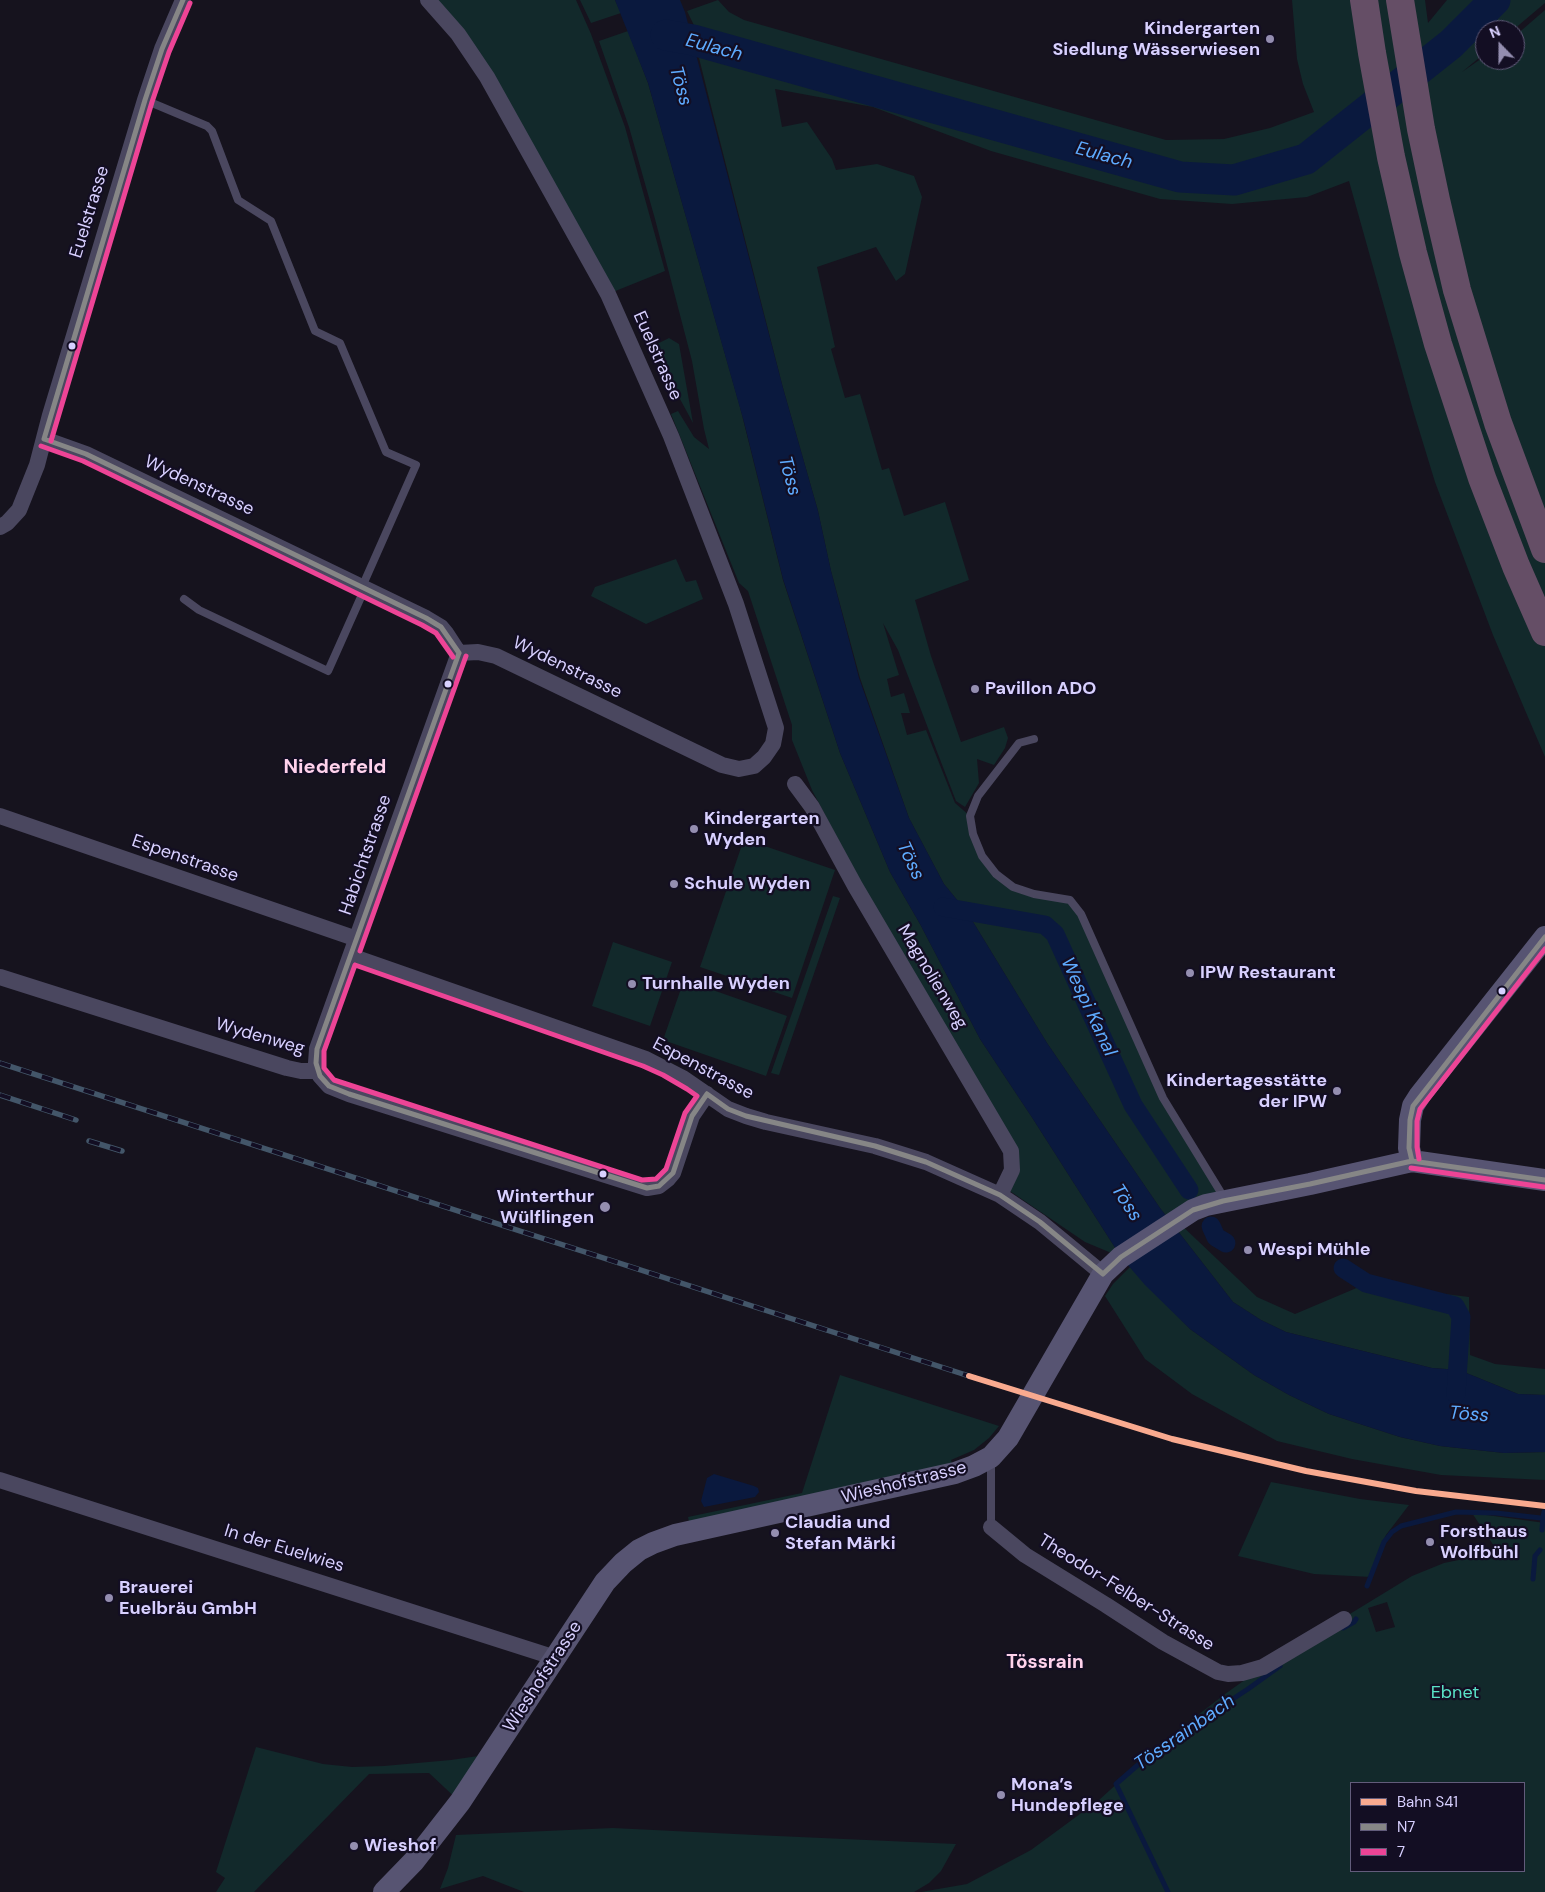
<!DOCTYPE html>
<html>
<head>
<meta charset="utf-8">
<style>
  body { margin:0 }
  #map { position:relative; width:1545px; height:1892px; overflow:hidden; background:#16131e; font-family:"DM Sans",sans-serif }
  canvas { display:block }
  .legend { position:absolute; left:1350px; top:1782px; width:175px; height:90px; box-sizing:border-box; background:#130e23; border:1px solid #625c7b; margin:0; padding:6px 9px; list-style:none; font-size:15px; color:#d8d0ff }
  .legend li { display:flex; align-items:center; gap:10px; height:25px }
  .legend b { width:25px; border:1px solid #625c7b }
  .north { position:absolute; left:1475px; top:20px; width:50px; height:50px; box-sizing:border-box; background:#130e23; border:1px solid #625c7b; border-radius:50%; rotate:338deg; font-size:14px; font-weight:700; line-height:20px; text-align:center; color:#d8d0ff }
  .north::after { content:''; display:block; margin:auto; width:18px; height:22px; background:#948eb0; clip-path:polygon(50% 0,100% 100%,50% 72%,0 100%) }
</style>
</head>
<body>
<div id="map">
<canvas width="1545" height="1892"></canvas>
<ul class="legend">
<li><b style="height:6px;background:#f9aa8f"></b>Bahn S41</li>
<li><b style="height:6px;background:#868686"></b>N7</li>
<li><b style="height:6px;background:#ed4496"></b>7</li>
</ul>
<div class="north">N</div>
</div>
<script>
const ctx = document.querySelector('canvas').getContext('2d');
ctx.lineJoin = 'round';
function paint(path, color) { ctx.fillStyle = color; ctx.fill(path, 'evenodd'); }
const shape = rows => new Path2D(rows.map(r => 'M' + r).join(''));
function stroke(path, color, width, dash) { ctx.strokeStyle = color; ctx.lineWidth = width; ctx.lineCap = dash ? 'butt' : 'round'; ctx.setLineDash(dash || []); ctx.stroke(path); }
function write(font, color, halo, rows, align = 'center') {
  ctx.font = font + ' "DM Sans",sans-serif'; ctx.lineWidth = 4.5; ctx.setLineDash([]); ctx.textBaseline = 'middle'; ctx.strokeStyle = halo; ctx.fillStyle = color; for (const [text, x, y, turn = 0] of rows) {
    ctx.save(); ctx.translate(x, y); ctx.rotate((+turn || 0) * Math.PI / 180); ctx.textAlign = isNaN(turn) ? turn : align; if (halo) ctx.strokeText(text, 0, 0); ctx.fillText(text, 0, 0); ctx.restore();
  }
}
const green = shape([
  [428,0,576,0,591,34,625,127,665,271,608,294,487,77],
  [580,0,615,0,621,13,591,23],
  [718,0,729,12,744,20,1166,140,1224,139,1270,128,1314,112,1303,84,1297,59,1292,0,1425,0,1428,23,1447,0,1545,0,1545,3,1513,30,1485,30,1485,53,1462,72,1485,56,1485,60,1515,60,1515,36,1545,10,1545,757,1493,635,1435,482,1413,410,1349,181,1307,197,1232,204,1160,199,991,151,873,107,775,89,782,127,807,122,832,159,836,170,877,164,914,176,922,197,905,274,896,281,876,247,817,267,835,347,831,349,845,398,860,394,882,470,889,468,904,516,945,502,969,580,915,600,931,656,961,742,1004,727,1008,738,1005,748,994,765,977,759,979,783,965,807,956,801,898,650,883,623,899,675,887,679,891,697,904,693,910,713,901,713,907,735,926,730,955,803,970,816,982,856,1013,887,1070,900,1081,914,1163,1098,1220,1191,1177,1221,1257,1297,1295,1314,1366,1284,1469,1297,1470,1355,1495,1364,1545,1369,1545,1395,1518,1394,1459,1370,1432,1368,1286,1332,1261,1320,1233,1302,1160,1208,1047,1043,967,912,944,884,909,818,860,678,831,571,818,511,783,388,713,114,699,58,709,56,687,11],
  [628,31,648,83,740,407,783,580,840,753,890,872,920,924,980,1039,1033,1119,1121,1257,1085,1242,1004,1187,1012,1170,812,790,792,740,792,725,748,591,739,583,671,414,678,411,694,437,709,449,704,429,692,361,655,219,629,127,599,41],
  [669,338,679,344,693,423,655,353,657,344],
  [676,559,686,582,696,580,703,599,646,624,591,596,595,587],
  [744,839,835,870,792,998,700,967],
  [833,896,840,898,779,1075,771,1073],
  [613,942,672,962,650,1026,592,1006],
  [684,980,787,1016,766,1076,663,1040],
  [1130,1267,1190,1329,1254,1375,1289,1395,1329,1414,1400,1437,1440,1446,1504,1453,1545,1452,1545,1480,1441,1475,1352,1459,1277,1441,1192,1394,1145,1359,1105,1296,1113,1284],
  [840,1375,999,1426,989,1438,974,1450,951,1460,955,1473,691,1532,688,1517,802,1493],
  [1271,1482,1360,1499,1409,1505,1386,1535,1371,1577,1314,1574,1238,1556],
  [1472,1513,1545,1523,1545,1892,921,1892,967,1884,1031,1850,1099,1800,1163,1742,1225,1694,1263,1667,1412,1576,1444,1563,1498,1552],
  [1387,1602,1395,1627,1376,1632,1368,1608],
  [1351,1783,1524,1783,1524,1871,1351,1871],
  [256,1747,323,1764,352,1767,384,1766,451,1760,492,1754,460,1802,429,1773,369,1774,254,1892,216,1892,225,1878,216,1872],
  [613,1828,755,1835,956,1844,941,1871,929,1883,914,1892,524,1892,483,1876,440,1889,448,1868,456,1835]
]);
const water = shape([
  [615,0,680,0,685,12,783,388,818,511,831,571,859,678,909,818,944,884,967,912,1047,1043,1160,1208,1233,1302,1261,1320,1286,1332,1432,1368,1459,1370,1518,1394,1545,1395,1545,1452,1504,1453,1440,1446,1400,1437,1329,1414,1289,1395,1254,1375,1190,1329,1145,1285,1121,1257,1033,1119,980,1039,920,924,890,872,840,753,783,579,744,422,648,83],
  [714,1474,754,1486,758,1488,759,1492,755,1497,704,1507,701,1501,707,1478]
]);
const stream = shape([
  [1542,1530,1543,1517],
  [1533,1579,1535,1556,1540,1550],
  [1367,1586,1384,1542,1392,1532,1401,1526,1456,1512,1496,1513,1541,1518,1543,1517,1544,1512],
  [1343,1628,1354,1622,1356,1619],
  [1168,1892,1116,1784,1155,1750,1248,1689,1280,1666]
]);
const canal = shape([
  [943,907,1045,925,1055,934,1133,1105,1189,1190],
  [1211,1226,1216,1237,1226,1243],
  [1343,1268,1366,1283,1455,1306,1461,1317,1456,1394]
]);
const river = shape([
  [666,35,693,40,1180,177,1234,180,1306,159,1451,44,1495,0]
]);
const lane = shape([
  [145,100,207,126,212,131,238,200,271,221,315,331,340,343,386,452,416,465,362,587],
  [184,599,199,610,328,671,365,588],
  [1034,739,1019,743,978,796,970,816,973,834,982,856,996,874,1013,887,1034,894,1070,900,1081,914,1163,1098,1220,1191,1223,1201],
  [991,1527,991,1461]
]);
const street = shape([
  [428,0,458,34,487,77,608,294,671,436,736,604,776,728,773,744,764,757,754,766,739,769,722,765,496,656,478,652,459,653],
  [44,439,86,454,426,618,441,627,446,633,459,653],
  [0,527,7,523,19,510,37,465,50,415,145,100,162,49,183,0],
  [459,653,317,1049,316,1063,320,1076,329,1086,349,1094,647,1188,659,1186,668,1179,673,1173,692,1116,707,1094],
  [795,784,812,807,855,886,1011,1151,1012,1170,1000,1195],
  [0,816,357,939],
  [351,956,646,1059,683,1078,728,1109,746,1116,766,1122,875,1146,926,1162,1000,1195,1040,1222,1103,1274],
  [0,977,287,1068,301,1071,317,1071],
  [0,1480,556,1658],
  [991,1527,1025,1555,1106,1605,1163,1642,1218,1672,1228,1674,1242,1673,1263,1667,1344,1619]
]);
const secondary = shape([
  [1412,1161,1409,1148,1410,1120,1413,1106,1420,1095,1545,937],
  [384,1892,414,1861,460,1802,605,1582,623,1563,639,1550,653,1543,675,1535,955,1473,974,1466,991,1457,1008,1438,1103,1274,1121,1257,1193,1210,1206,1205,1310,1184,1412,1161,1545,1180]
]);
const highway = shape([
  [1364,0,1372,53,1391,157,1413,253,1438,344,1482,478,1516,566,1545,632],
  [1400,0,1421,129,1436,200,1457,290,1498,423,1545,549]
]);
const rail = shape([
  [0,1063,969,1376],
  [0,1095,76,1120],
  [89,1141,122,1151]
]);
const bus1 = shape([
  [44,439,86,454,426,618,441,627,459,653],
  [44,439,145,100,162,49,183,0],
  [459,653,317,1049,316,1063,320,1076,329,1086,349,1094,647,1188,659,1186,673,1173,692,1116,707,1094],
  [707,1094,728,1109,746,1116,875,1146,926,1162,1000,1195,1040,1222,1103,1274],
  [1412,1161,1409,1148,1410,1120,1413,1106,1545,937],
  [1103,1274,1121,1257,1193,1210,1223,1201,1310,1184,1412,1161,1545,1180]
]);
const bus2 = shape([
  [51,441,152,102,169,52,190,3],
  [41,446,83,461,422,625,436,633,453,657],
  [360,951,466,656],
  [355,965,643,1066,663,1075,687,1089,697,1096,685,1113,666,1169,656,1179,642,1180,334,1080,324,1068,324,1051,355,965],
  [1419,1159,1417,1147,1417,1121,1420,1109,1545,949],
  [1411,1168,1544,1187]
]);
const rail1 = shape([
  [969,1376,1172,1439,1306,1471,1416,1491,1545,1506]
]);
const markers = [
  [1270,39,5,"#948eb0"],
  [72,346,4.5,"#d8d0ff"],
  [448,684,4.5,"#d8d0ff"],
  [975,689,5,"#948eb0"],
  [694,829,5,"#948eb0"],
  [674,884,5,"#948eb0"],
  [1190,973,5,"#948eb0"],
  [632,984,5,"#948eb0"],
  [1502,991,4.5,"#d8d0ff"],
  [1337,1091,5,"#948eb0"],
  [603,1174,4.5,"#d8d0ff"],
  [605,1207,6,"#948eb0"],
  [1248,1250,5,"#948eb0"],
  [775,1533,5,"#948eb0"],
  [1430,1542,5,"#948eb0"],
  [109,1598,5,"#948eb0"],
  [1001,1795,5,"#948eb0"],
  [354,1846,5,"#948eb0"]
];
const poiNames = [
  ["Kindergarten",1260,29,"right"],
  ["Siedlung Wässerwiesen",1260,50,"right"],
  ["Pavillon ADO",985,689],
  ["Kindergarten",704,819],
  ["Wyden",704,840],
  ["Schule Wyden",684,884],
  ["IPW Restaurant",1200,973],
  ["Turnhalle Wyden",642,984],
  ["Kindertagesstätte",1327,1081,"right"],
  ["der IPW",1327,1102,"right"],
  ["Winterthur",594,1197,"right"],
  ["Wülflingen",594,1218,"right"],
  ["Wespi Mühle",1258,1250],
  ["Claudia und",785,1523],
  ["Stefan Märki",785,1544],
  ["Forsthaus",1440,1532],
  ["Wolfbühl",1440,1553],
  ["Brauerei",119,1588],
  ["Euelbräu GmbH",119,1609],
  ["Mona’s",1011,1785],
  ["Hundepflege",1011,1806],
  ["Wieshof",364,1846]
];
const streetNames = [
  ["Euelstrasse",90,212,-73],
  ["Euelstrasse",657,356,66],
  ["Wydenstrasse",199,486,25],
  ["Wydenstrasse",567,668,26],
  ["Habichtstrasse",366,855,-71],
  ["Espenstrasse",185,859,19],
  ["Magnolienweg",932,977,59],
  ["Wydenweg",260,1037,16],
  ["Espenstrasse",703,1069,28],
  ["Wieshofstrasse",904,1483,-14],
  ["In der Euelwies",284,1549,17],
  ["Theodor-Felber-Strasse",1126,1593,32],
  ["Wieshofstrasse",543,1677,-57]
];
const parkNames = [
  ["Ebnet",1455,1693]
];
const waterNames = [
  ["Eulach",714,48,15],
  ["Töss",680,86,74],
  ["Eulach",1104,156,15],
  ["Töss",789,476,74],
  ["Töss",910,861,65],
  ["Wespi Kanal",1088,1007,65],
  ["Töss",1126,1203,57],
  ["Töss",1469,1415,4],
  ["Tössrainbach",1185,1733,-35]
];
const neighbourhoodNames = [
  ["Tössrain",1045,1663]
];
const quarterNames = [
  ["Niederfeld",335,768]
];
paint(green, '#12292b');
paint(water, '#0a193e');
stroke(stream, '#0a193e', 5);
stroke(canal, '#0a193e', 19);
stroke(river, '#0a193e', 31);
stroke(lane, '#4a475f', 8);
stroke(street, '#4a475f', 16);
stroke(secondary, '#575472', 22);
stroke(highway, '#654e66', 28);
stroke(rail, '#435669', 5.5);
stroke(rail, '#130e23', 4, [11]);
stroke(bus1, '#868686', 5);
stroke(bus2, '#ed4496', 5);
stroke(rail1, '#f9aa8f', 6);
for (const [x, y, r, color] of markers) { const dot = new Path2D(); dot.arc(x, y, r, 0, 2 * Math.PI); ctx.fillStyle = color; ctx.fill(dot); stroke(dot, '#130e23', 2); }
write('bold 18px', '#d8d0ff', '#130e23', poiNames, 'left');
write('18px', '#d8d0ff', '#130e23', streetNames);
write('18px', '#5ae1c7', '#130e23', parkNames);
write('italic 19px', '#5eabff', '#130e23', waterNames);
write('bold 19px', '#ffd2ec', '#130e23', neighbourhoodNames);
write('bold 20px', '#ffd2ec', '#130e23', quarterNames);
</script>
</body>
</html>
